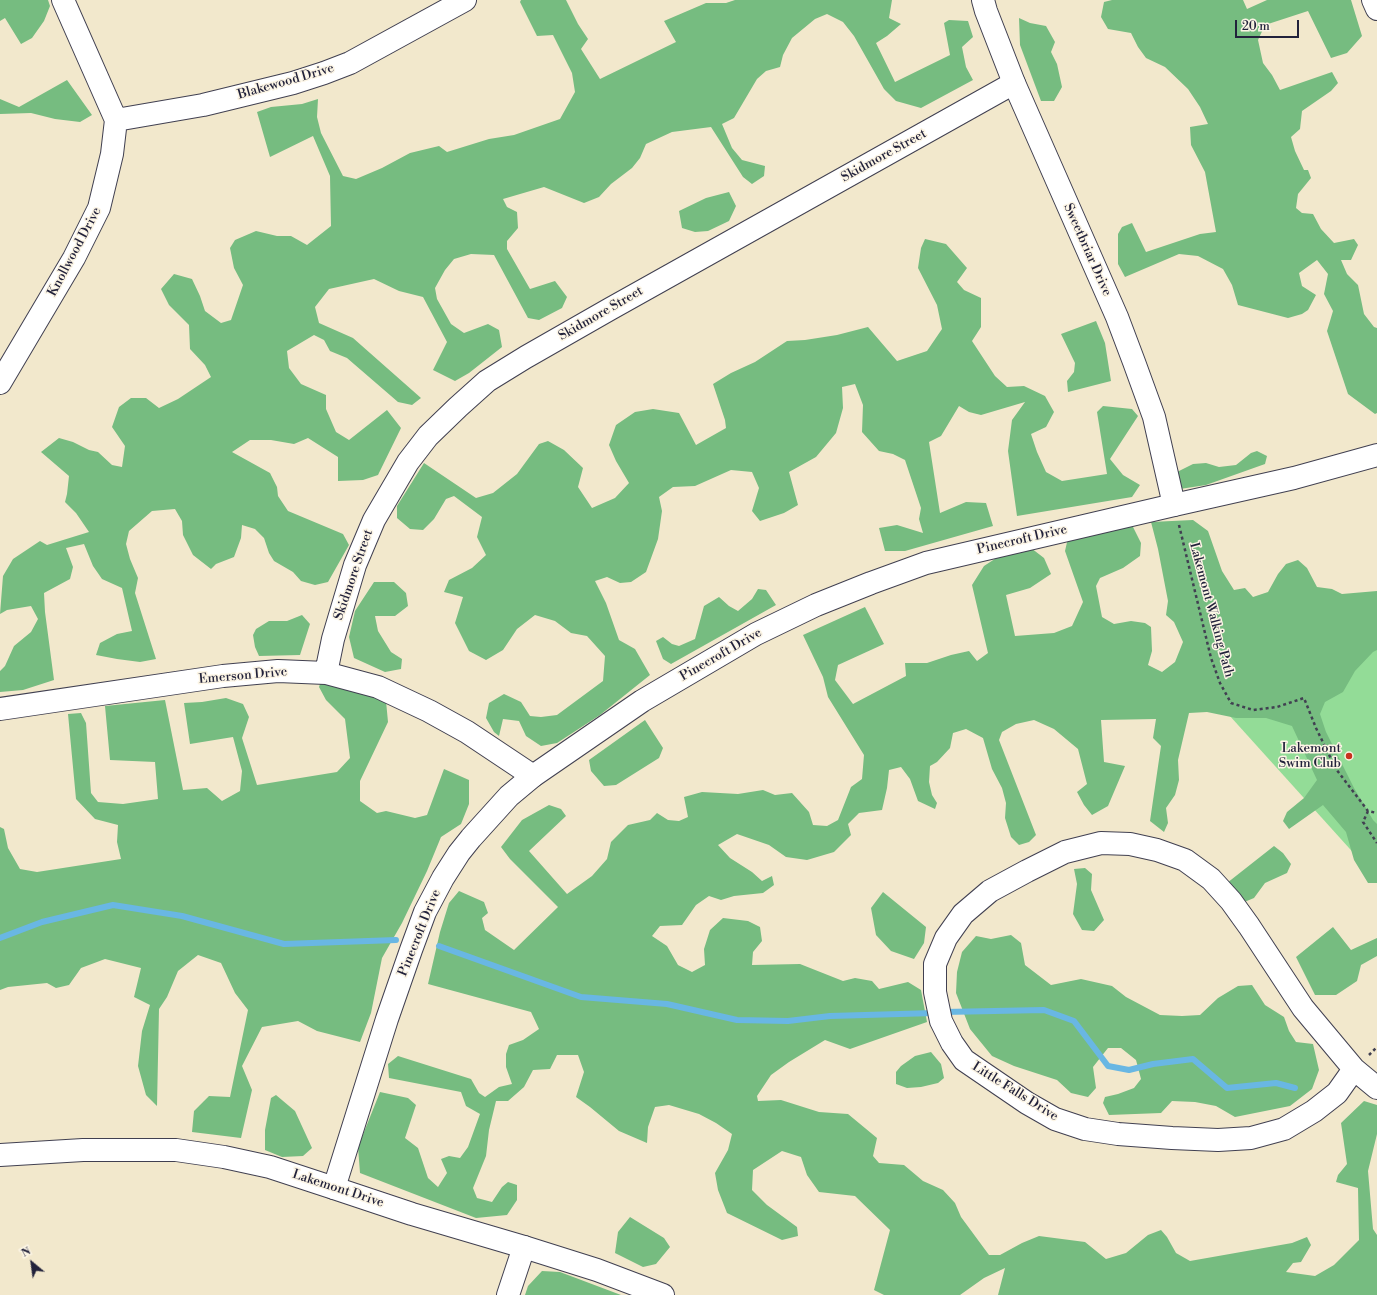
<!DOCTYPE html>
<html>
<head>
<meta charset="utf-8">
<style>
  body { margin:0 }
  #map { position:relative; width:1377px; height:1295px; overflow:hidden; background:#f2e8cc; font-family:"Libre Bodoni",serif }
  canvas { display:block }
  .north { position:absolute; left:12px; top:1243px; width:40px; height:40px; -webkit-text-stroke:3px #fcf5e5; paint-order:stroke; rotate:331deg; font-size:11px; font-weight:700; line-height:16px; text-align:center; color:#22223b }
  .north::after { content:''; display:block; margin:auto; width:14px; height:18px; background:#22223b; clip-path:polygon(50% 0,100% 100%,50% 72%,0 100%) }
  .scale { position:absolute; left:1235px; top:20px; width:64px; height:18px; box-sizing:border-box; border:2px solid #22223b; border-top:0; padding-left:5px; font-size:12px; line-height:14px; white-space:nowrap; color:#22223b; -webkit-text-stroke:3px #fcf5e5; paint-order:stroke }
</style>
</head>
<body>
<div id="map">
<canvas width="1377" height="1295"></canvas>
<div class="north">N</div>
<div class="scale">20 m</div>
</div>
<script>
const ctx = document.querySelector('canvas').getContext('2d');
ctx.lineJoin = 'round';
function paint(path, color) { ctx.fillStyle = color; ctx.fill(path, 'evenodd'); }
const shape = rows => new Path2D(rows.map(r => 'M' + r).join(''));
function stroke(path, color, width, dash) { ctx.strokeStyle = color; ctx.lineWidth = width; ctx.lineCap = dash ? 'butt' : 'round'; ctx.setLineDash(dash || []); ctx.stroke(path); }
function write(font, color, halo, rows, align = 'center') {
  ctx.font = font + ' "Libre Bodoni",serif'; ctx.lineWidth = 3; ctx.setLineDash([]); ctx.textBaseline = 'middle'; ctx.strokeStyle = halo; ctx.fillStyle = color; for (const [text, x, y, turn = 0] of rows) {
    ctx.save(); ctx.translate(x, y); ctx.rotate((+turn || 0) * Math.PI / 180); ctx.textAlign = isNaN(turn) ? turn : align; if (halo) ctx.strokeText(text, 0, 0); ctx.fillText(text, 0, 0); ctx.restore();
  }
}
const green = shape([
  [1377,618,1377,879,1192,674]
]);
const forest = shape([
  [0,0,48,0,50,6,44,21,32,38,21,44,5,18,0,21],
  [521,0,566,0,578,24,588,39,581,49,600,79,676,42,664,21,706,3,726,3,735,0,892,0,889,18,901,24,887,36,876,43,895,82,950,55,944,23,949,20,968,21,973,37,962,47,966,67,973,80,921,108,896,101,884,89,854,36,843,22,827,14,815,19,792,38,783,55,780,67,766,71,757,79,734,118,722,124,732,148,742,160,765,166,764,176,752,184,743,177,711,127,672,132,646,144,640,158,632,168,611,184,599,197,584,203,544,187,503,199,507,207,517,212,518,228,507,241,507,249,530,289,555,281,567,297,562,308,539,320,528,318,494,255,471,254,454,259,445,270,435,288,437,299,451,324,464,333,488,324,499,330,502,347,469,373,455,381,433,370,447,342,423,297,399,291,374,279,329,289,315,307,319,323,353,338,421,398,412,405,398,402,347,358,330,351,324,340,314,335,287,351,289,368,301,384,326,395,326,409,336,432,349,440,387,410,401,428,378,475,363,480,338,481,338,457,308,438,294,444,271,440,250,440,232,452,270,473,277,487,278,496,288,511,343,534,349,545,328,582,315,585,301,581,293,572,274,561,269,553,264,538,255,529,242,525,241,538,234,557,216,564,211,569,193,555,183,535,182,521,175,509,152,511,129,531,126,544,130,559,138,578,135,593,156,659,140,662,117,659,96,655,100,643,117,634,132,631,122,588,102,579,93,566,84,544,66,548,73,567,70,579,44,593,45,612,54,680,23,690,0,692,0,671,5,666,14,646,31,632,38,619,31,606,7,610,0,614,3,576,13,559,40,541,47,545,89,532,76,513,65,502,67,494,69,476,41,452,59,438,73,442,89,450,98,452,112,465,122,467,125,446,112,427,119,407,131,398,146,398,159,408,178,399,211,377,205,365,190,349,189,325,169,305,161,289,174,274,192,279,200,296,205,311,221,323,231,320,243,285,234,268,230,248,235,240,256,231,277,236,291,236,307,245,331,226,330,176,313,136,270,157,257,112,271,107,302,104,318,99,317,117,321,133,343,176,356,179,382,168,410,153,439,146,447,152,489,139,514,135,560,119,575,92,572,73,553,35,537,36,520,2],
  [1112,0,1243,0,1247,9,1267,0,1351,0,1362,36,1347,53,1331,58,1308,11,1265,25,1258,40,1263,63,1272,75,1280,90,1332,72,1338,83,1331,91,1302,111,1300,129,1291,137,1295,151,1304,170,1308,170,1311,178,1298,194,1296,208,1302,213,1313,214,1321,229,1334,243,1354,239,1358,245,1351,260,1341,260,1347,274,1358,285,1364,314,1374,327,1377,328,1377,413,1375,414,1348,394,1327,331,1333,311,1324,294,1328,274,1317,260,1299,273,1302,286,1316,295,1308,310,1302,314,1288,318,1238,305,1232,285,1223,269,1198,256,1179,254,1125,277,1118,264,1118,234,1122,227,1132,223,1146,252,1200,234,1216,232,1205,172,1191,145,1190,127,1208,124,1200,107,1188,89,1165,67,1146,58,1138,47,1131,33,1108,29,1101,17,1104,2],
  [1019,18,1030,23,1046,26,1055,42,1051,52,1057,64,1062,87,1054,101,1041,101,1020,45],
  [67,80,92,115,80,122,55,119,31,113,0,114,0,99,19,107],
  [729,192,736,206,729,221,708,231,695,232,682,228,679,211,706,198],
  [925,239,946,244,967,268,957,282,964,290,981,298,981,327,972,341,995,376,1007,387,1024,386,1045,396,1054,412,1046,427,1031,434,1037,452,1046,472,1062,481,1107,474,1097,412,1103,406,1132,409,1138,416,1110,459,1123,475,1140,485,1132,497,1017,516,1008,451,1012,420,1025,402,981,415,969,412,959,406,941,436,929,442,940,513,966,502,986,503,993,526,905,551,885,551,879,528,897,525,923,533,919,519,921,508,905,460,893,454,879,451,862,432,863,405,855,384,842,387,843,408,836,433,816,457,789,472,798,505,784,513,760,521,752,511,759,488,752,472,731,470,695,486,673,487,659,497,662,511,658,539,646,572,631,582,620,583,607,577,595,581,606,603,619,640,635,649,650,675,600,715,557,743,541,746,526,736,519,721,503,719,499,736,494,732,486,718,489,703,504,694,521,702,530,716,541,717,557,715,603,681,605,656,587,636,571,633,555,621,535,615,517,629,503,650,486,660,469,651,455,623,463,597,444,592,449,580,472,568,486,555,477,537,482,517,454,496,446,499,434,519,423,530,410,529,397,518,397,506,424,463,476,498,493,493,517,474,539,444,548,441,564,450,583,468,578,487,592,508,615,498,629,483,616,461,609,445,616,425,635,412,653,409,679,413,696,445,726,428,725,420,713,384,731,373,755,362,787,341,805,340,837,335,868,327,897,361,927,351,942,329,937,305,918,268,921,248],
  [1096,321,1105,343,1111,381,1068,392,1067,381,1074,372,1075,363,1061,334],
  [1257,451,1267,456,1265,464,1206,485,1180,489,1175,473,1193,464,1206,463,1219,467,1236,465,1251,453],
  [1193,520,1208,531,1222,571,1234,590,1245,588,1253,597,1268,592,1278,574,1286,564,1298,560,1307,568,1317,587,1332,589,1342,594,1377,591,1377,650,1373,652,1355,671,1343,692,1325,702,1320,714,1326,732,1354,788,1373,820,1377,824,1377,883,1368,883,1354,860,1346,832,1323,805,1289,829,1283,821,1287,812,1304,798,1317,780,1292,726,1266,718,1236,718,1207,712,1189,713,1178,760,1179,780,1175,795,1166,808,1168,823,1164,832,1150,821,1161,746,1153,738,1156,719,1101,720,1104,762,1125,766,1108,806,1092,815,1084,805,1077,792,1087,784,1078,749,1054,729,1034,720,1016,724,1002,732,999,740,1036,835,1029,842,1019,845,1011,837,1005,818,1006,803,1002,788,992,769,983,738,966,729,953,733,950,748,937,762,930,766,929,782,932,795,937,803,935,809,918,801,910,779,901,767,889,770,887,788,882,810,859,813,848,824,851,835,834,852,807,860,786,857,769,845,737,834,718,845,730,858,752,872,762,881,772,876,774,885,763,893,734,896,721,900,709,896,696,905,682,925,660,926,652,936,667,946,678,965,692,972,705,965,704,949,710,930,723,918,748,921,760,927,762,941,753,952,752,965,800,964,843,981,855,978,872,981,879,989,908,982,921,990,927,1022,850,1049,825,1040,789,1062,771,1075,757,1096,758,1101,781,1100,819,1112,848,1114,877,1138,873,1156,879,1163,904,1165,923,1181,943,1190,955,1203,961,1217,989,1255,1000,1255,1022,1243,1039,1236,1085,1242,1106,1259,1126,1253,1148,1235,1161,1230,1167,1237,1176,1253,1190,1261,1292,1243,1307,1237,1311,1245,1301,1262,1293,1263,1286,1272,1315,1276,1334,1265,1359,1240,1358,1188,1336,1182,1338,1175,1347,1164,1341,1123,1364,1101,1377,1105,1377,1134,1368,1171,1373,1229,1377,1235,1377,1295,998,1295,1005,1268,984,1278,960,1295,884,1295,874,1290,890,1230,855,1196,819,1192,807,1175,801,1157,782,1151,753,1170,752,1190,767,1205,797,1227,798,1236,782,1240,727,1213,718,1190,715,1173,728,1150,732,1134,716,1123,699,1114,669,1105,655,1107,648,1127,647,1143,619,1131,590,1107,576,1097,584,1072,578,1055,557,1055,550,1069,533,1070,524,1087,508,1101,496,1101,489,1130,486,1156,473,1188,477,1198,492,1202,502,1187,508,1182,517,1185,517,1200,507,1215,476,1218,360,1173,358,1147,380,1092,408,1098,416,1105,405,1138,418,1148,428,1178,438,1187,447,1173,441,1159,449,1156,460,1158,468,1147,480,1114,466,1106,461,1092,389,1078,388,1064,398,1056,471,1079,479,1093,485,1097,499,1087,512,1084,506,1067,506,1054,509,1045,523,1040,539,1029,531,1012,428,984,440,932,449,903,459,891,484,902,488,913,482,918,485,930,514,950,558,907,510,859,501,847,522,820,549,805,561,809,566,816,529,851,567,894,592,876,607,859,611,842,628,825,650,820,657,813,668,820,679,821,688,817,684,797,702,792,738,794,763,790,775,795,792,793,809,812,813,825,827,826,838,820,851,787,862,779,864,755,828,697,823,677,803,635,865,607,884,644,838,665,835,680,853,704,906,676,905,663,927,663,951,655,969,651,977,661,988,653,972,585,984,566,1004,553,1031,548,1044,558,1051,574,1030,588,1006,595,1015,636,1054,633,1072,626,1083,602,1065,551,1068,538,1132,525,1141,543,1140,556,1123,568,1100,578,1096,586,1102,617,1114,624,1131,621,1145,623,1151,627,1152,651,1148,665,1162,672,1175,662,1183,642,1174,622,1166,615,1168,601,1158,549,1151,522],
  [374,582,394,582,406,593,408,606,395,616,375,616,378,631,391,652,402,659,401,669,385,672,354,658,349,637,355,611],
  [758,589,766,590,776,605,671,664,663,659,656,641,663,637,672,644,679,646,695,639,704,606,719,597,729,606,738,611,752,599],
  [302,615,310,624,300,655,259,656,255,647,253,635,256,629,269,621,287,621],
  [321,681,386,701,388,722,360,781,360,801,377,813,386,811,415,818,427,815,444,769,469,780,469,804,461,824,441,837,427,871,402,923,382,958,371,1013,360,1042,317,1031,298,1021,262,1027,242,1066,252,1090,241,1138,192,1132,194,1111,209,1096,230,1097,248,1010,235,993,221,963,198,955,178,971,167,997,159,1009,157,1106,146,1095,138,1066,142,1031,150,1005,134,997,141,968,105,959,81,968,69,985,56,988,47,983,8,987,0,990,0,827,4,829,8,848,20,869,37,872,121,859,117,842,118,825,95,819,76,799,68,714,81,713,86,723,91,793,98,802,123,804,158,799,155,762,110,760,105,706,165,700,183,790,207,788,222,801,240,791,242,771,233,737,190,744,184,703,202,702,226,698,243,704,249,717,242,738,257,785,337,772,350,758,345,719,326,700,319,687],
  [645,720,663,748,659,758,616,785,604,786,591,771,589,760],
  [1274,846,1283,853,1291,864,1287,873,1265,883,1254,898,1242,903,1227,883],
  [1085,868,1092,874,1091,890,1104,920,1094,931,1082,930,1073,914,1077,884,1074,869],
  [883,892,926,927,924,943,914,959,891,951,876,935,871,908],
  [1333,927,1351,950,1377,938,1377,956,1361,965,1357,981,1336,995,1315,995,1296,957],
  [1011,935,1021,943,1025,965,1051,985,1081,979,1112,986,1126,997,1160,1015,1182,1016,1200,1015,1218,998,1238,986,1252,985,1265,1005,1284,1017,1289,1031,1296,1042,1313,1044,1319,1070,1312,1089,1290,1106,1235,1117,1216,1106,1195,1102,1172,1101,1161,1113,1109,1115,1103,1103,1105,1097,1118,1094,1134,1088,1141,1079,1136,1060,1121,1048,1108,1048,1093,1067,1096,1088,1088,1097,1071,1093,1057,1080,1014,1066,992,1056,970,1029,956,993,957,972,962,952,976,936,991,939],
  [931,1052,941,1064,944,1078,938,1083,921,1087,907,1088,896,1084,896,1072,901,1066,915,1056],
  [276,1095,295,1111,312,1148,303,1156,282,1157,265,1150,265,1130,271,1098],
  [630,1217,664,1238,670,1247,656,1264,643,1267,615,1253,618,1232],
  [542,1271,560,1272,621,1295,525,1295,528,1286]
]);
const stream = shape([
  [0,938,42,922,113,905,182,916,284,944,396,940],
  [439,946,581,997,667,1004,737,1020,788,1021,830,1016,935,1013],
  [944,1012,1044,1010,1074,1021,1108,1066,1129,1070,1153,1064,1193,1059,1227,1088,1276,1083,1295,1088]
]);
const path = shape([
  [1179,525,1211,658,1220,683,1231,703,1253,710,1277,707,1304,698,1316,728,1336,769,1368,811,1377,813],
  [1368,811,1363,822,1377,843],
  [1369,1055,1377,1047]
]);
const minor = shape([
  [1373,0,1377,9],
  [116,120,203,105,293,83,324,73,350,63,465,0],
  [0,383,74,258,99,208,112,154,116,120,63,0],
  [1174,505,1294,478,1377,455],
  [326,673,333,639,355,565,374,520,408,462,428,436,458,407,487,381,526,357,610,309,1014,83],
  [0,709,223,676,278,671,326,673,378,687,429,711,467,732,533,776],
  [1354,1069,1337,1093,1314,1111,1284,1129,1251,1138,1218,1140,1172,1138,1118,1134,1085,1129,1055,1119,1027,1103,964,1060,952,1043,941,1021,935,992,935,964,946,938,963,914,990,891,1027,871,1065,852,1101,843,1130,844,1157,850,1185,860,1211,879,1231,901,1249,926,1303,1008,1354,1069,1377,1088],
  [0,1155,83,1150,176,1150,224,1157,270,1167,334,1188],
  [508,1295,524,1247]
]);
const tertiary = shape([
  [663,1295,597,1270,524,1247,412,1214,334,1188,387,1019,411,950,425,912,443,878,459,853,471,838,509,796,533,776,642,701,756,634,816,605,871,583,926,563,1174,505,1154,417,1134,362,1117,317,1014,83,986,11,983,0]
]);
const markers = [
  [1349,756,4,"#c8321e"]
];
const streetNames = [
  ["Blakewood Drive",286,82,-16],
  ["Skidmore Street",884,156,-29],
  ["Sweetbriar Drive",1087,250,66],
  ["Knollwood Drive",75,252,-62],
  ["Skidmore Street",601,314,-30],
  ["Pinecroft Drive",1022,540,-13],
  ["Skidmore Street",354,575,-71],
  ["Lakemont Walking Path",1211,610,75],
  ["Pinecroft Drive",721,655,-30],
  ["Emerson Drive",243,676,-5],
  ["Pinecroft Drive",420,933,-68],
  ["Little Falls Drive",1015,1092,32],
  ["Lakemont Drive",338,1189,18]
];
const poiNames = [
  ["Lakemont",1341,749],
  ["Swim Club",1341,764]
];
paint(green, '#93dc97');
paint(forest, '#76bc80');
stroke(stream, '#69b7e3', 6);
stroke(minor, '#414051', 24);
stroke(tertiary, '#414051', 24);
stroke(path, '#414051', 2.5, [3, 3]);
stroke(minor, '#fff', 22);
stroke(tertiary, '#fff', 22);
for (const [x, y, r, color] of markers) { const dot = new Path2D(); dot.arc(x, y, r, 0, 2 * Math.PI); ctx.fillStyle = color; ctx.fill(dot); stroke(dot, '#fcf5e5', 1.5); }
write('13px', '#22223b', '#fcf5e5', streetNames);
write('13px', '#22223b', '#fcf5e5', poiNames, 'right');
</script>
</body>
</html>
